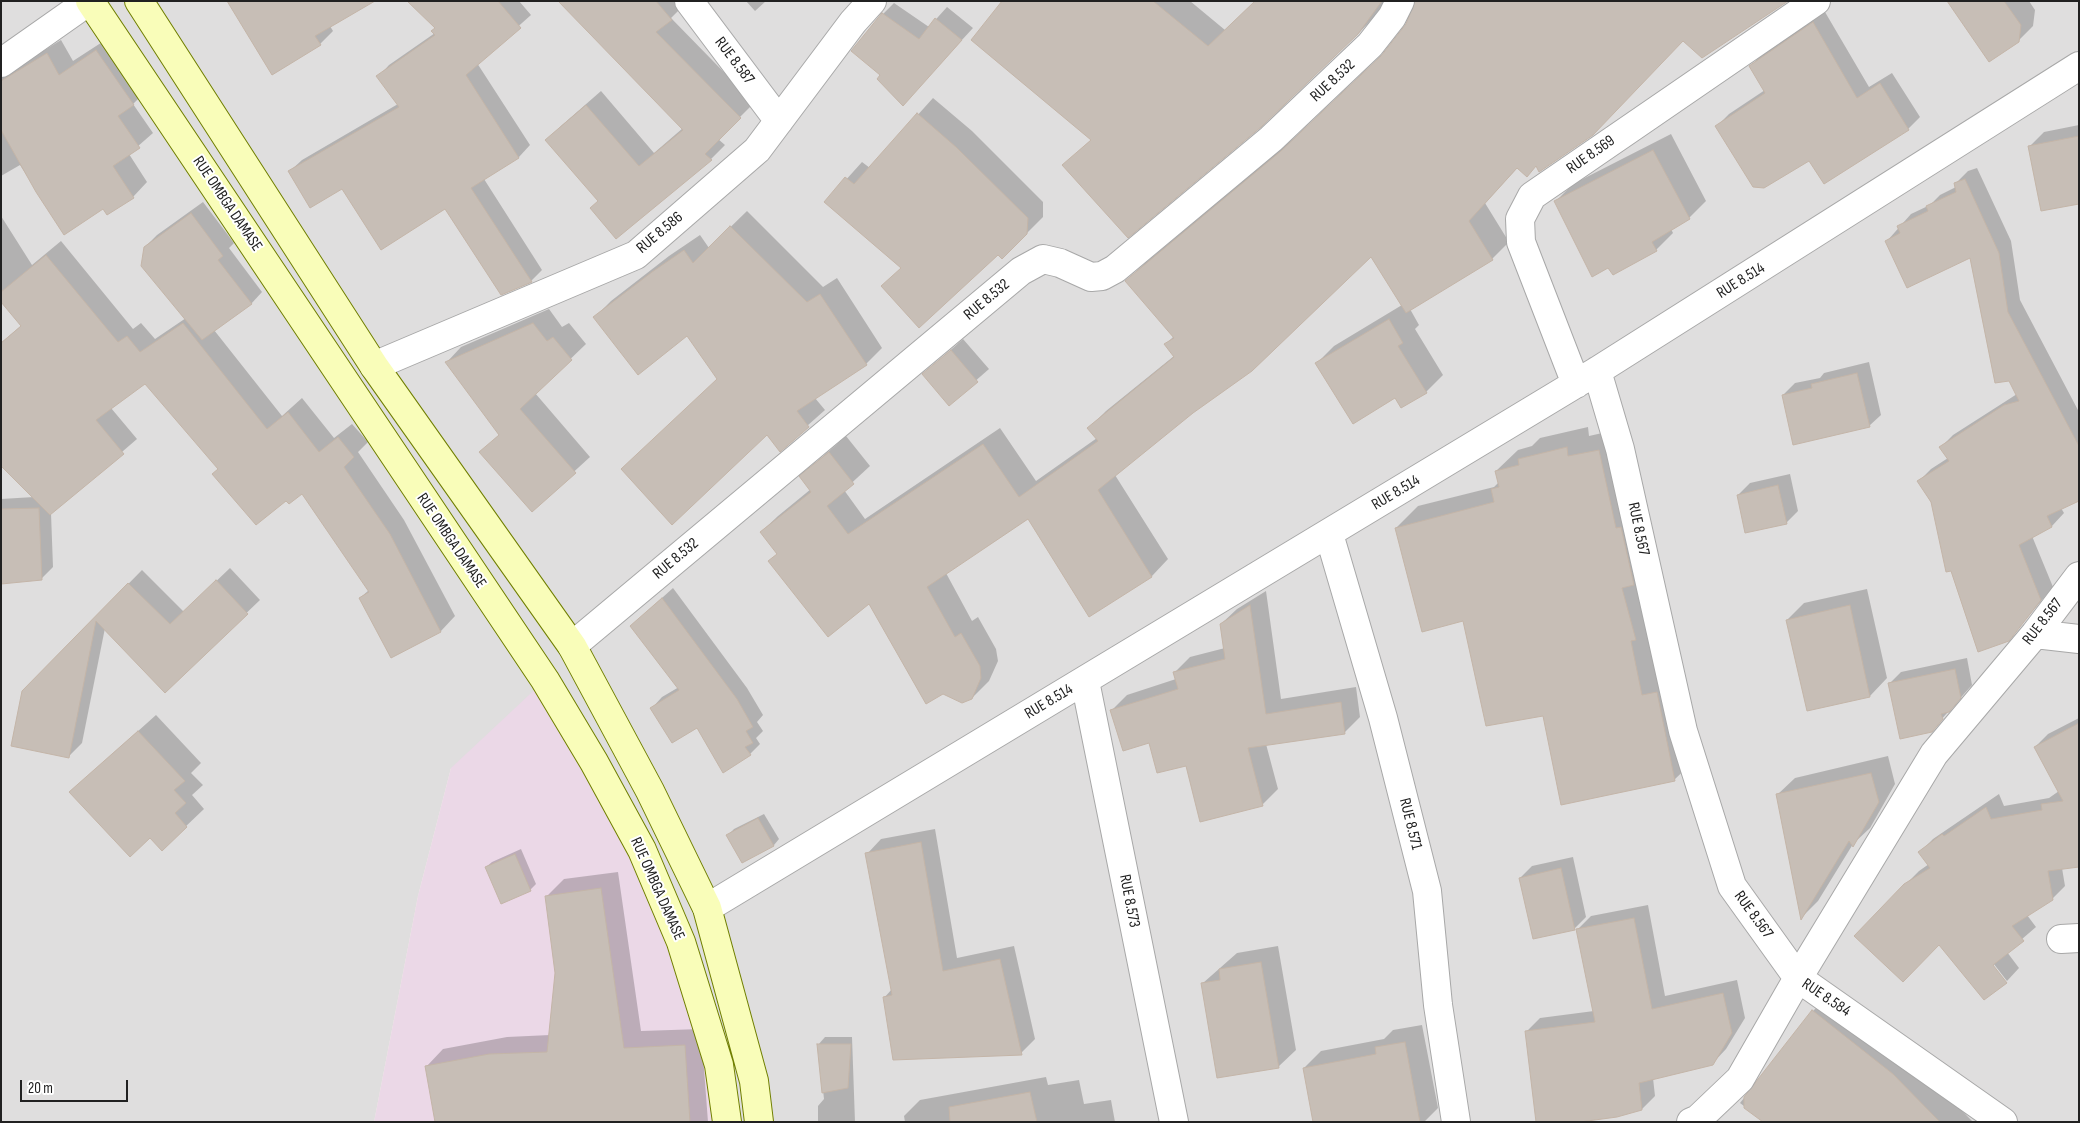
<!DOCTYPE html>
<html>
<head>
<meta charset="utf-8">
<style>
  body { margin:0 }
  #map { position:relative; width:2080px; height:1123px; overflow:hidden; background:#f1eee7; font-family:"Sofia Sans Condensed",sans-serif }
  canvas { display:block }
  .frame { position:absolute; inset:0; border:2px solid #212121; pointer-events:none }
  .scale { position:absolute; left:20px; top:1080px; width:108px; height:22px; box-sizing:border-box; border:2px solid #212121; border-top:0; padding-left:6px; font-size:15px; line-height:18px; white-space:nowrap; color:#212121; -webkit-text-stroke:4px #fff; paint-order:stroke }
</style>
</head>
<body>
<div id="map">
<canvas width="2080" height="1123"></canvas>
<div class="frame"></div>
<div class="scale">20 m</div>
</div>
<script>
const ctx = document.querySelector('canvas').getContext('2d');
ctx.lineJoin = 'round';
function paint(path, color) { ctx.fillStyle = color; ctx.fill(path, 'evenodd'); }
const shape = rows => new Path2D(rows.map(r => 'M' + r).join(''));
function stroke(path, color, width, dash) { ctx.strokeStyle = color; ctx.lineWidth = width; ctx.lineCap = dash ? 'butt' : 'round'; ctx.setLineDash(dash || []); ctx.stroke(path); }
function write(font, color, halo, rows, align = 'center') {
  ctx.font = font + ' "Sofia Sans Condensed",sans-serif'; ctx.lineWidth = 4; ctx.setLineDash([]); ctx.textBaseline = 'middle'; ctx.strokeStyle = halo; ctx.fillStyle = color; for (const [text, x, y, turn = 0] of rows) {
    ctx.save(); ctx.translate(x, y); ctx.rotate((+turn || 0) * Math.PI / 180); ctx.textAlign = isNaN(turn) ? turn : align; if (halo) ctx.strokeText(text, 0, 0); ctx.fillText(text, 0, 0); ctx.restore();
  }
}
const residential = shape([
  [1,1,2079,1,2079,1122,727,1122,451,768,418,896,374,1122,1,1122]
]);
const industrial = shape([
  [545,680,642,850,727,1122,374,1122,418,896,451,768]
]);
const shadow = shape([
  [264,1,330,26,333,31,320,44],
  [448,1,519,1,531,15,477,63,530,145,519,157,484,179,542,270,531,281,446,207,342,187,290,171,302,160,398,104,378,77,389,65,435,33],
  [594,1,682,1,685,4,671,18,754,103,718,139,725,145,711,159,599,201,547,140,561,126,601,91,654,153,683,128],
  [746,1,766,1,755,11],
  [1003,1,1190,1,1225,30,1256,1,1385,1,1375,16,1358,34,1064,165,1092,139],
  [1949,1,2029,1,2035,10,2033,26,2018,41],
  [894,3,929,27,947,7,973,28,914,92,882,75,883,14],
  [1825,12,1869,87,1892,73,1920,117,1908,129,1810,160,1717,126,1729,114,1765,90,1751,66,1762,54],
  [110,37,147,90,133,104,153,133,129,154,147,182,133,197,107,214,104,207,65,233,20,165,1,176,1,77,61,40,73,61],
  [1683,40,1537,165,1518,167,1485,203,1509,242,1492,259,1410,309,1419,325,1415,329,1443,375,1426,392,1396,396,1317,363,1334,346,1402,305,1372,255,1192,412,1115,475,1168,559,1152,576,1089,615,1029,518,946,573,972,621,978,617,996,649,998,661,989,681,972,698,869,602,778,553,761,532,778,516,811,489,801,476,846,436,870,466,844,490,865,519,1000,428,1036,481,1097,438,1089,428,1106,411,1174,356,1166,344,1174,336,1127,281,1144,264,1299,134],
  [933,98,972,131,1043,202,1043,217,1002,258,998,254,902,267,826,202,862,162,870,168],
  [2079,125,2079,203,2030,146,2044,132],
  [1671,134,1706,201,1689,218,1671,229,1673,233,1656,250,1555,202,1573,184],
  [1977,168,2011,241,2020,300,2079,412,2079,500,2061,508,2064,513,2052,526,2032,536,2053,587,2008,640,1919,481,1931,469,1948,458,1941,447,1953,435,2017,394,1971,256,1887,241,1911,214,1930,205,1940,195,1956,187,1956,183,1968,171],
  [203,202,234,243,229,248,262,292,251,304,214,330,282,416,302,398,334,438,352,424,368,442,358,452,404,520,455,616,441,631,391,657,360,598,369,590,302,492,219,469,145,382,111,408,137,439,51,513,53,567,41,579,1,583,1,499,34,497,1,343,22,325,1,300,1,216,32,265,61,241,133,329,141,323,155,339,186,318,145,247,157,235],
  [747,211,823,287,837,278,882,348,866,364,815,398,825,410,780,450,718,379,688,334,595,317,611,301,669,256,700,235,709,248],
  [549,309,562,327,569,323,586,344,535,393,590,457,532,510,481,452,500,434,447,362,461,347],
  [963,339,989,369,949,404,924,374],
  [1869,362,1881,415,1869,426,1783,395,1795,383,1820,378,1824,373],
  [1588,427,1589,436,1620,429,1696,759,1674,780,1544,715,1464,619,1396,528,1418,506,1494,487,1499,482,1496,471,1518,450,1532,446,1540,438],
  [1790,474,1798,511,1786,523,1738,495,1750,483],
  [230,568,260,600,165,691,105,628,82,743,68,757,23,691,142,570,184,612],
  [673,588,747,688,763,715,757,722,763,731,756,738,760,744,750,754,697,727,652,708,662,697,679,687,643,615],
  [1867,589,1887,678,1870,696,1808,709,1787,620,1804,603],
  [1266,591,1281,699,1356,687,1360,717,1344,733,1266,744,1278,789,1262,805,1187,765,1150,741,1111,711,1127,695,1176,679,1175,672,1190,657,1225,648,1221,624,1237,609],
  [1967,658,1972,685,1931,731,1890,683,1901,672],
  [156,715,201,763,191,773,203,785,192,795,204,809,162,849,150,836,70,792],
  [2079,718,2079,866,2062,868,2065,886,2052,899,2027,915,2036,927,2007,952,2019,968,2007,981,1990,959,1905,885,1919,871,1929,864,1920,852,1933,839,1999,794,2004,806,2049,798,2059,791,2035,747,2048,734],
  [1888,756,1895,784,1870,828,1853,844,1818,901,1802,917,1777,795,1795,778],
  [764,814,779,839,774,845,742,862,728,835,734,829],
  [935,829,957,958,1014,946,1035,1039,1021,1053,884,998,892,989,867,854,881,839],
  [521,849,536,884,530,890,486,867,492,862],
  [1573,857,1586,917,1574,929,1520,878,1532,866],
  [618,872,641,1031,701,1029,708,1122,546,1122,426,1067,443,1049,507,1037,550,1035,557,973,547,896,564,879],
  [1648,905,1665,996,1737,980,1745,1018,1726,1049,1712,1064,1653,1078,1655,1096,1642,1109,1526,1032,1540,1018,1594,1011,1577,930,1591,916],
  [1278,946,1296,1050,1278,1067,1203,983,1237,953],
  [1830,994,1910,1057,1973,1122,1765,1122,1740,1103,1813,1011],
  [1422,1025,1438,1108,1424,1122,1314,1122,1304,1068,1321,1051,1384,1039,1393,1030],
  [825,1037,852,1037,855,1122,818,1122,818,1106,824,1099,818,1045],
  [1046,1077,1048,1085,1079,1080,1084,1104,1111,1100,1115,1122,905,1122,904,1116,920,1100]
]);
const building = shape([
  [227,1,375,1,315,36,321,45,272,75,227,1],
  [407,1,498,1,521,28,466,75,519,158,471,188,532,282,501,295,445,209,381,250,342,189,310,208,288,171,399,107,376,76,435,35,431,31,435,28,407,1],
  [558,1,656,1,672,20,656,32,741,118,705,154,712,160,616,239,590,208,598,201,545,140,586,105,639,166,683,130,558,1],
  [1002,1,1153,1,1208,46,1255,1,1382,1,1358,34,1261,127,1128,238,1062,165,1091,140,971,40,1002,1],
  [1415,1,1788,1,1702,58,1683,41,1593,135,1539,172,1536,166,1527,177,1517,168,1469,221,1493,260,1406,313,1371,257,1252,371,1193,413,1098,490,1152,577,1089,617,1028,519,927,587,955,637,961,633,980,666,981,678,972,699,962,703,943,694,926,704,869,604,828,637,768,561,777,554,760,532,811,492,799,476,829,452,854,484,827,506,848,534,983,444,1019,497,1098,441,1087,428,1174,357,1164,344,1174,338,1125,281,1281,151,1381,56,1406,24,1415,1],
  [1947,1,2004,1,2021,25,2019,42,1989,62,1947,1],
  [882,13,919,39,935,18,962,40,903,106,877,79,880,75,851,51,882,13],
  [1813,22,1857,98,1880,83,1909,130,1824,184,1809,161,1764,188,1753,187,1715,126,1765,93,1749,66,1813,22],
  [96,50,134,105,118,116,140,148,113,166,134,198,107,215,103,209,64,235,36,192,1,130,1,81,47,53,59,75,96,50],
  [917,113,956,147,1028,218,1027,234,1002,259,998,255,919,328,881,286,901,268,824,202,845,177,854,184,917,113],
  [2079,136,2079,204,2041,211,2028,146,2079,136],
  [1653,150,1690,219,1652,242,1657,251,1613,275,1608,268,1592,277,1554,201,1653,150],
  [1965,179,1999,253,2008,312,2079,446,2079,501,2047,516,2052,527,2019,545,2041,600,2009,641,1978,652,1951,571,1946,572,1931,502,1917,481,1949,461,1939,447,2004,405,2019,401,2009,381,1995,383,1970,258,1907,288,1885,241,1900,233,1897,226,1928,211,1926,206,1956,192,1954,183,1965,179],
  [191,213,223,256,218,260,252,304,202,340,141,266,144,247,191,213],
  [730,226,807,302,820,294,867,365,797,411,809,427,780,452,767,435,672,525,621,469,717,379,687,336,638,375,593,317,652,272,684,250,693,263,730,226],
  [46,255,118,342,127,336,140,352,183,323,267,429,288,412,319,452,338,437,354,457,344,467,390,534,441,632,391,658,359,598,369,592,302,494,289,504,286,501,256,525,212,474,218,469,145,384,96,420,124,454,50,515,1,466,1,343,21,326,1,302,1,292,46,255],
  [1389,319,1403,343,1398,346,1427,393,1401,408,1395,398,1353,424,1315,363,1389,319],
  [533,323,547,341,553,337,572,360,520,409,576,473,532,512,479,452,499,435,445,362,533,323],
  [951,350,978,382,949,406,922,374,951,350],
  [1857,373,1870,427,1793,445,1782,395,1812,388,1811,384,1857,373],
  [1567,447,1568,456,1599,450,1616,528,1621,527,1634,585,1622,588,1636,640,1631,641,1642,695,1657,692,1675,781,1561,805,1543,716,1486,726,1463,621,1422,632,1395,528,1494,502,1491,489,1499,487,1495,471,1519,465,1518,459,1567,447],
  [1778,485,1787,524,1745,533,1737,495,1778,485],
  [39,508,42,580,1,584,1,509,39,508],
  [216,580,248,614,165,693,96,621,69,758,11,746,22,691,128,583,170,624,216,580],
  [662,598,737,699,753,727,746,731,753,743,745,747,751,755,723,773,697,728,672,743,650,708,679,690,630,626,662,598],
  [1250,605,1266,714,1341,702,1345,734,1248,748,1263,806,1200,822,1186,766,1157,773,1149,743,1123,751,1110,710,1178,689,1173,672,1225,659,1220,624,1250,605],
  [1850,605,1870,697,1807,711,1786,620,1850,605],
  [1955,669,1961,698,1949,712,1941,714,1943,719,1932,732,1900,739,1888,683,1955,669],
  [2079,723,2079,867,2048,871,2053,900,2012,926,2024,941,1993,965,2007,983,1984,1000,1939,945,1903,982,1854,936,1904,884,1930,868,1918,852,1942,834,1944,836,1986,807,1991,819,2042,810,2041,804,2063,801,2034,747,2079,723],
  [138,731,185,781,174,790,186,803,175,813,187,827,162,851,150,838,130,857,69,792,138,731],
  [1871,773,1879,802,1853,847,1849,841,1801,920,1776,794,1871,773],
  [758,818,774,846,742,863,726,835,758,818],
  [921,842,943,971,1000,959,1022,1055,893,1060,883,997,892,995,865,853,921,842],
  [515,854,531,891,501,904,485,867,515,854],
  [1561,868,1575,930,1533,939,1519,878,1561,868],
  [601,888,624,1048,685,1045,690,1122,435,1122,425,1066,489,1054,547,1052,555,973,545,896,601,888],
  [1634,918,1652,1009,1723,993,1732,1033,1713,1065,1639,1083,1642,1110,1617,1117,1580,1122,1536,1122,1525,1031,1595,1022,1576,929,1634,918],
  [1261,962,1279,1068,1217,1078,1201,983,1220,980,1219,969,1261,962],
  [1812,1010,1893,1074,1940,1122,1763,1122,1744,1108,1744,1097,1812,1010],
  [1405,1042,1420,1122,1313,1122,1303,1068,1376,1054,1375,1047,1405,1042],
  [817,1044,851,1044,848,1088,822,1093,817,1044],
  [1030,1092,1037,1122,950,1122,949,1107,1030,1092]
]);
const minor = shape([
  [689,1,779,121],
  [1,63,89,1],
  [374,366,636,255,757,150,853,22,872,1],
  [1597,371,1620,449,1683,731,1732,886,1798,978,1934,754,2035,634,2079,576],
  [1576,384,1521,242,1520,219,1532,196,1816,1],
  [1329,534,1383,718,1427,891,1438,1005,1456,1122],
  [2035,634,2079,639],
  [572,646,1021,271,1043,259,1060,263,1091,277,1102,276,1115,269,1271,139,1370,45,1392,17,1400,1],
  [1085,681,1174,1122],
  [707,908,1597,371,2079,66],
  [2061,939,2079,938],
  [1691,1122,1698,1119,1740,1079,1798,978,2003,1122]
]);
const secondary = shape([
  [90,1,545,680,594,762,642,850,681,942,719,1065,727,1122],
  [139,1,374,366,572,646,650,791,707,908,754,1081,759,1122]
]);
const streetNames = [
  ["RUE 8.587",734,61,53],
  ["RUE 8.532",1333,81,-43],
  ["RUE 8.569",1591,155,-35],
  ["RUE OMBGA DAMASE",227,204,56],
  ["RUE 8.586",660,233,-40],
  ["RUE 8.514",1741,281,-32],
  ["RUE 8.532",987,300,-40],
  ["RUE 8.514",1396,493,-31],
  ["RUE 8.567",1638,529,78],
  ["RUE OMBGA DAMASE",451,541,56],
  ["RUE 8.532",676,559,-40],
  ["RUE 8.567",2043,622,-52],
  ["RUE 8.514",1049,702,-31],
  ["RUE 8.571",1410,824,76],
  ["RUE OMBGA DAMASE",657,889,66],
  ["RUE 8.573",1129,901,79],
  ["RUE 8.567",1753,915,54],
  ["RUE 8.584",1826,998,34]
];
paint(residential, '#dfdede');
paint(industrial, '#ebd8e7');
paint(shadow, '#0003');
paint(building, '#c7beb6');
stroke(building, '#c4b5a8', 1);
stroke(minor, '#a8a8a8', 30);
stroke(secondary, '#707f00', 30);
stroke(minor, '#fff', 28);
stroke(secondary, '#f9fdb9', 28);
write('16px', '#212121', '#fff', streetNames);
</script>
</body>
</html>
